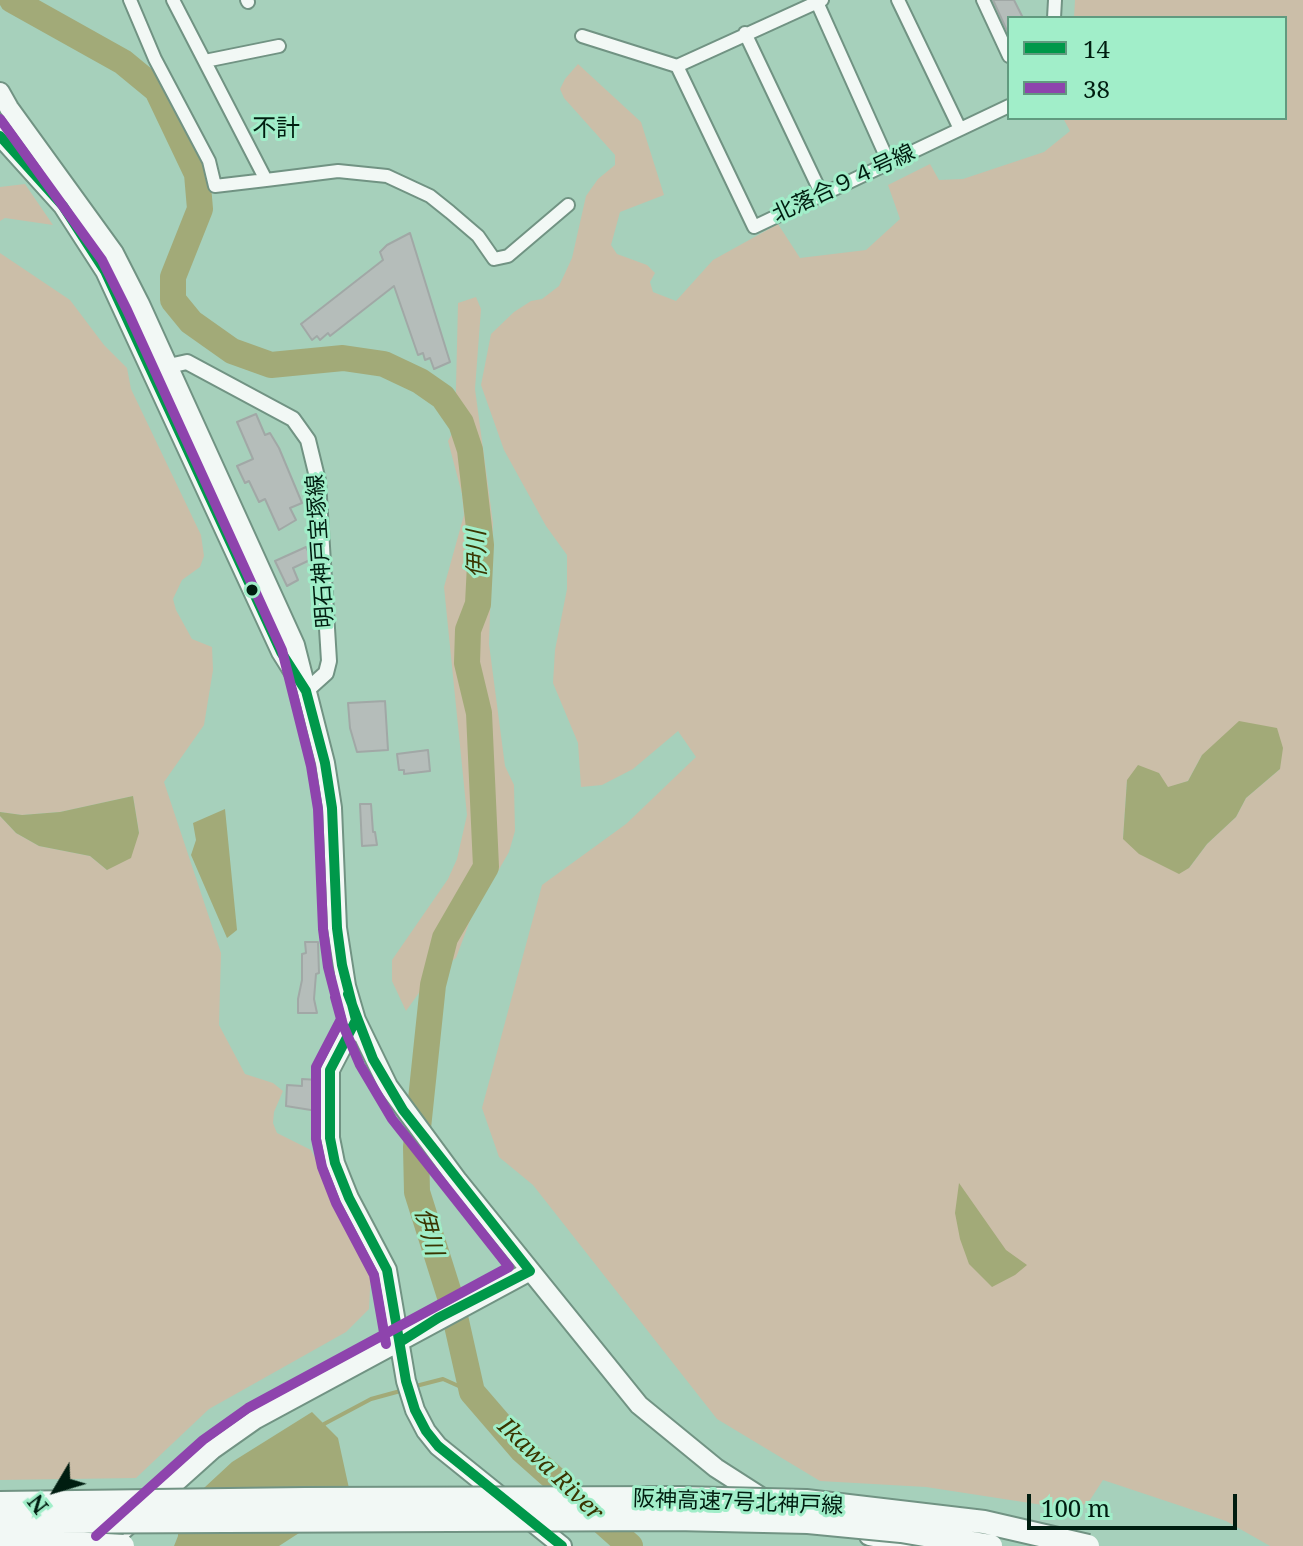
<!DOCTYPE html>
<html>
<head>
<meta charset="utf-8">
<style>
  body { margin:0 }
  #map { position:relative; width:1303px; height:1546px; overflow:hidden; background:#a6d0bb; font-family:"Noto Serif",serif }
  canvas { display:block }
  .legend { position:absolute; left:1007px; top:16px; width:280px; height:104px; box-sizing:border-box; background:#a1eec9; border:2px solid #619a7f; margin:0; padding:10px 14px; list-style:none; font-size:24px; color:#001d10 }
  .legend li { display:flex; align-items:center; gap:16px; height:40px }
  .legend b { width:40px; border:2px solid #619a7f }
  .north { position:absolute; left:16px; top:1450px; width:80px; height:80px; -webkit-text-stroke:6px #a1eec9; paint-order:stroke; rotate:232deg; font-size:22px; font-weight:700; line-height:32px; text-align:center; color:#001d10 }
  .north::after { content:''; display:block; margin:auto; width:28px; height:36px; background:#001d10; clip-path:polygon(50% 0,100% 100%,50% 72%,0 100%) }
  .scale { position:absolute; left:1027px; top:1494px; width:210px; height:36px; box-sizing:border-box; border:4px solid #001d10; border-top:0; padding-left:10px; font-size:24px; line-height:28px; white-space:nowrap; color:#001d10; -webkit-text-stroke:6px #a1eec9; paint-order:stroke }
</style>
</head>
<body>
<div id="map">
<canvas width="1303" height="1546"></canvas>
<ul class="legend">
<li><b style="height:10px;background:#00984a"></b>14</li>
<li><b style="height:10px;background:#8e44ad"></b>38</li>
</ul>
<div class="north">N</div>
<div class="scale">100 m</div>
</div>
<script>
const ctx = document.querySelector('canvas').getContext('2d');
ctx.lineJoin = 'round';
function paint(path, color) { ctx.fillStyle = color; ctx.fill(path, 'evenodd'); }
const shape = rows => new Path2D(rows.map(r => 'M' + r).join(''));
function stroke(path, color, width, dash) { ctx.strokeStyle = color; ctx.lineWidth = width; ctx.lineCap = dash ? 'butt' : 'round'; ctx.setLineDash(dash || []); ctx.stroke(path); }
function write(font, color, halo, rows, align = 'center') {
  ctx.font = font + ' "Noto Serif","Noto Sans JP",serif'; ctx.lineWidth = 6; ctx.setLineDash([]); ctx.textBaseline = 'middle'; ctx.strokeStyle = halo; ctx.fillStyle = color; for (const [text, x, y, turn = 0] of rows) {
    ctx.save(); ctx.translate(x, y); ctx.rotate((+turn || 0) * Math.PI / 180); ctx.textAlign = isNaN(turn) ? turn : align; if (halo) ctx.strokeText(text, 0, 0); ctx.fillText(text, 0, 0); ctx.restore();
  }
}
const green = shape([
  [1075,0,1303,0,1303,1546,1270,1546,1226,1521,1103,1480,1090,1500,1075,1510,926,1487,820,1481,717,1419,533,1185,499,1157,482,1108,542,885,626,824,696,757,678,731,633,769,602,785,581,787,578,743,553,683,555,650,567,589,567,555,546,526,504,450,481,385,491,334,514,312,531,301,542,299,559,286,572,258,586,196,598,179,615,165,615,155,564,98,560,89,565,79,578,64,641,122,664,195,620,212,611,245,617,254,647,265,655,273,650,282,653,292,676,301,713,260,778,224,800,258,866,250,900,219,888,185,930,164,939,180,963,179,1044,152,1070,131,1063,118,1285,118,1285,18,1074,18],
  [1202,755,1280,769,1246,798,1236,817,1207,844,1189,868,1123,839,1127,780,1159,773,1167,788,1188,781],
  [25,184,53,225,5,218,0,221,0,187],
  [0,253,70,300,104,345,127,368,131,389,201,535,204,556,200,567,182,580,173,599,176,610,192,639,212,647,213,670,204,725,164,782,221,953,219,1025,245,1074,273,1083,283,1091,274,1112,273,1123,277,1133,311,1150,371,1269,369,1309,346,1332,209,1409,136,1478,0,1480,0,816,16,833,39,846,90,856,107,870,139,833,133,796,60,812,22,815,0,812],
  [476,297,481,309,475,389,493,523,489,644,505,766,514,785,515,831,509,852,471,918,456,958,431,976,406,1011,392,981,392,960,448,879,457,859,467,815,444,587,464,515,462,494,448,441,455,428,458,303]
]);
const water = shape([
  [1239,721,1277,728,1283,748,1280,769,1246,798,1236,817,1207,844,1189,868,1179,874,1139,854,1123,839,1127,780,1138,765,1159,773,1168,787,1188,781,1202,755],
  [133,796,139,833,131,858,107,870,90,856,39,846,16,833,0,816,0,812,22,815,60,812],
  [225,809,237,930,227,938,191,855,196,840,193,823],
  [959,1183,1006,1250,1027,1265,1015,1275,992,1287,969,1264,960,1239,955,1213],
  [312,1412,338,1438,350,1493,347,1502,279,1546,174,1546,178,1536,178,1512,232,1462]
]);
const stream = shape([
  [412,1387,443,1379,472,1392],
  [323,1428,324,1424,371,1399,404,1390]
]);
const river = shape([
  [12,0,123,62,157,90,197,174,200,209,173,277,173,300,191,322,232,351,271,365,343,358,384,364,420,381,443,397,461,423,470,450,481,545,478,604,468,630,467,663,479,713,486,867,445,938,433,985,416,1147,417,1192,452,1303,472,1392,522,1450,630,1546]
]);
const building = shape([
  [993,0,1014,0,1023,18,1009,18,1009,35,993,0],
  [410,233,450,362,434,369,430,358,425,360,423,353,418,355,394,286,330,336,328,333,320,340,317,336,312,340,301,324,383,260,380,252,387,245,410,233],
  [256,414,265,435,270,433,279,448,302,503,290,508,296,520,279,530,265,499,259,502,249,481,245,483,237,466,253,459,237,422,256,414],
  [306,547,312,559,293,568,298,580,287,586,275,561,306,547],
  [385,701,388,750,357,752,350,728,348,703,385,701],
  [428,750,430,771,404,774,404,770,399,770,397,754,428,750],
  [360,804,371,804,373,832,375,832,377,845,362,846,360,804],
  [305,942,318,942,319,973,316,974,314,999,317,1013,298,1013,298,999,302,980,302,954,306,953,305,942],
  [302,1079,318,1080,317,1111,286,1106,287,1085,302,1086,302,1079]
]);
const minor = shape([
  [130,0,155,59,209,161,215,186,266,180,173,0],
  [247,0,248,2],
  [816,0,889,163],
  [898,0,960,129],
  [983,0,1009,56],
  [1054,18,1055,0],
  [745,33,822,195],
  [582,36,677,66,822,0],
  [205,61,279,46],
  [677,66,754,227,1009,106],
  [266,180,338,171,387,176,430,196,450,212,478,236,494,259,508,256,568,205]
]);
const tertiary = shape([
  [160,368,187,362,293,419,308,440,318,481,329,661,326,673,306,691]
]);
const primary = shape([
  [0,92,9,108,114,253,140,304,295,645,325,763,332,808,337,928,346,986,356,1020,388,1086,458,1181,639,1405,716,1468,769,1502],
  [0,136,63,206,105,271,281,652,298,679],
  [356,1020,330,1070,330,1138,335,1163,349,1198,387,1270,406,1381,415,1410,426,1431,438,1446,562,1546],
  [869,1536,920,1546],
  [105,1546,212,1450,256,1419,530,1271]
]);
const motorwayBridge = shape([
  [0,1503,305,1499,680,1498,806,1501,984,1522,1088,1546],
  [0,1522,675,1519,808,1522,901,1531,991,1546],
  [0,1539,123,1546]
]);
const bus1 = shape([
  [0,136,63,206,105,271,281,652,306,691,325,763,332,808,337,928,342,965,356,1020,330,1070,330,1138,335,1163,349,1198,387,1270,406,1381,415,1410,426,1431,438,1446,562,1546],
  [348,994,373,1059,403,1110,530,1271],
  [400,1342,438,1318,530,1271]
]);
const bus2 = shape([
  [0,119,102,260,127,310,282,650,311,766,318,809,323,929,328,967,343,1025,360,1065,392,1119,509,1267,248,1408,203,1440,96,1536],
  [335,997,341,1019,316,1067,316,1139,322,1167,336,1203,374,1275,386,1344]
]);
const markers = [
  [252,590,7,"#001d10"]
];
const streetNames = [
  ["北落合９４号線",844,184,-25],
  ["明石神戸宝塚線",321,551,-94],
  ["阪神高速7号北神戸線",738,1503,2]
];
const neighbourhoodNames = [
  ["不計",276,129]
];
const waterNames = [
  ["伊川",478,554,-91],
  ["伊川",428,1232,75],
  ["Ikawa River",550,1470,44]
];
paint(green, '#cbbea8');
paint(water, '#a2aa78');
stroke(stream, '#a2aa78', 4);
stroke(river, '#a2aa78', 26);
paint(building, '#b5bdba');
stroke(building, '#a1a8a6', 2);
stroke(minor, '#719383', 16);
stroke(tertiary, '#719383', 18);
stroke(primary, '#719383', 22);
stroke(minor, '#f2f8f5', 12);
stroke(tertiary, '#f2f8f5', 14);
stroke(primary, '#f2f8f5', 18);
stroke(motorwayBridge, '#719383', 26, []);
stroke(motorwayBridge, '#f2f8f5', 22);
stroke(bus1, '#00984a', 10);
stroke(bus2, '#8e44ad', 10);
for (const [x, y, r, color] of markers) { const dot = new Path2D(); dot.arc(x, y, r, 0, 2 * Math.PI); ctx.fillStyle = color; ctx.fill(dot); stroke(dot, '#a1eec9', 3); }
write('22px', '#001d10', '#a1eec9', streetNames);
write('24px', '#001d10', '#a1eec9', neighbourhoodNames);
write('italic 24px', '#3a3501', '#a1eec9', waterNames);
</script>
</body>
</html>
